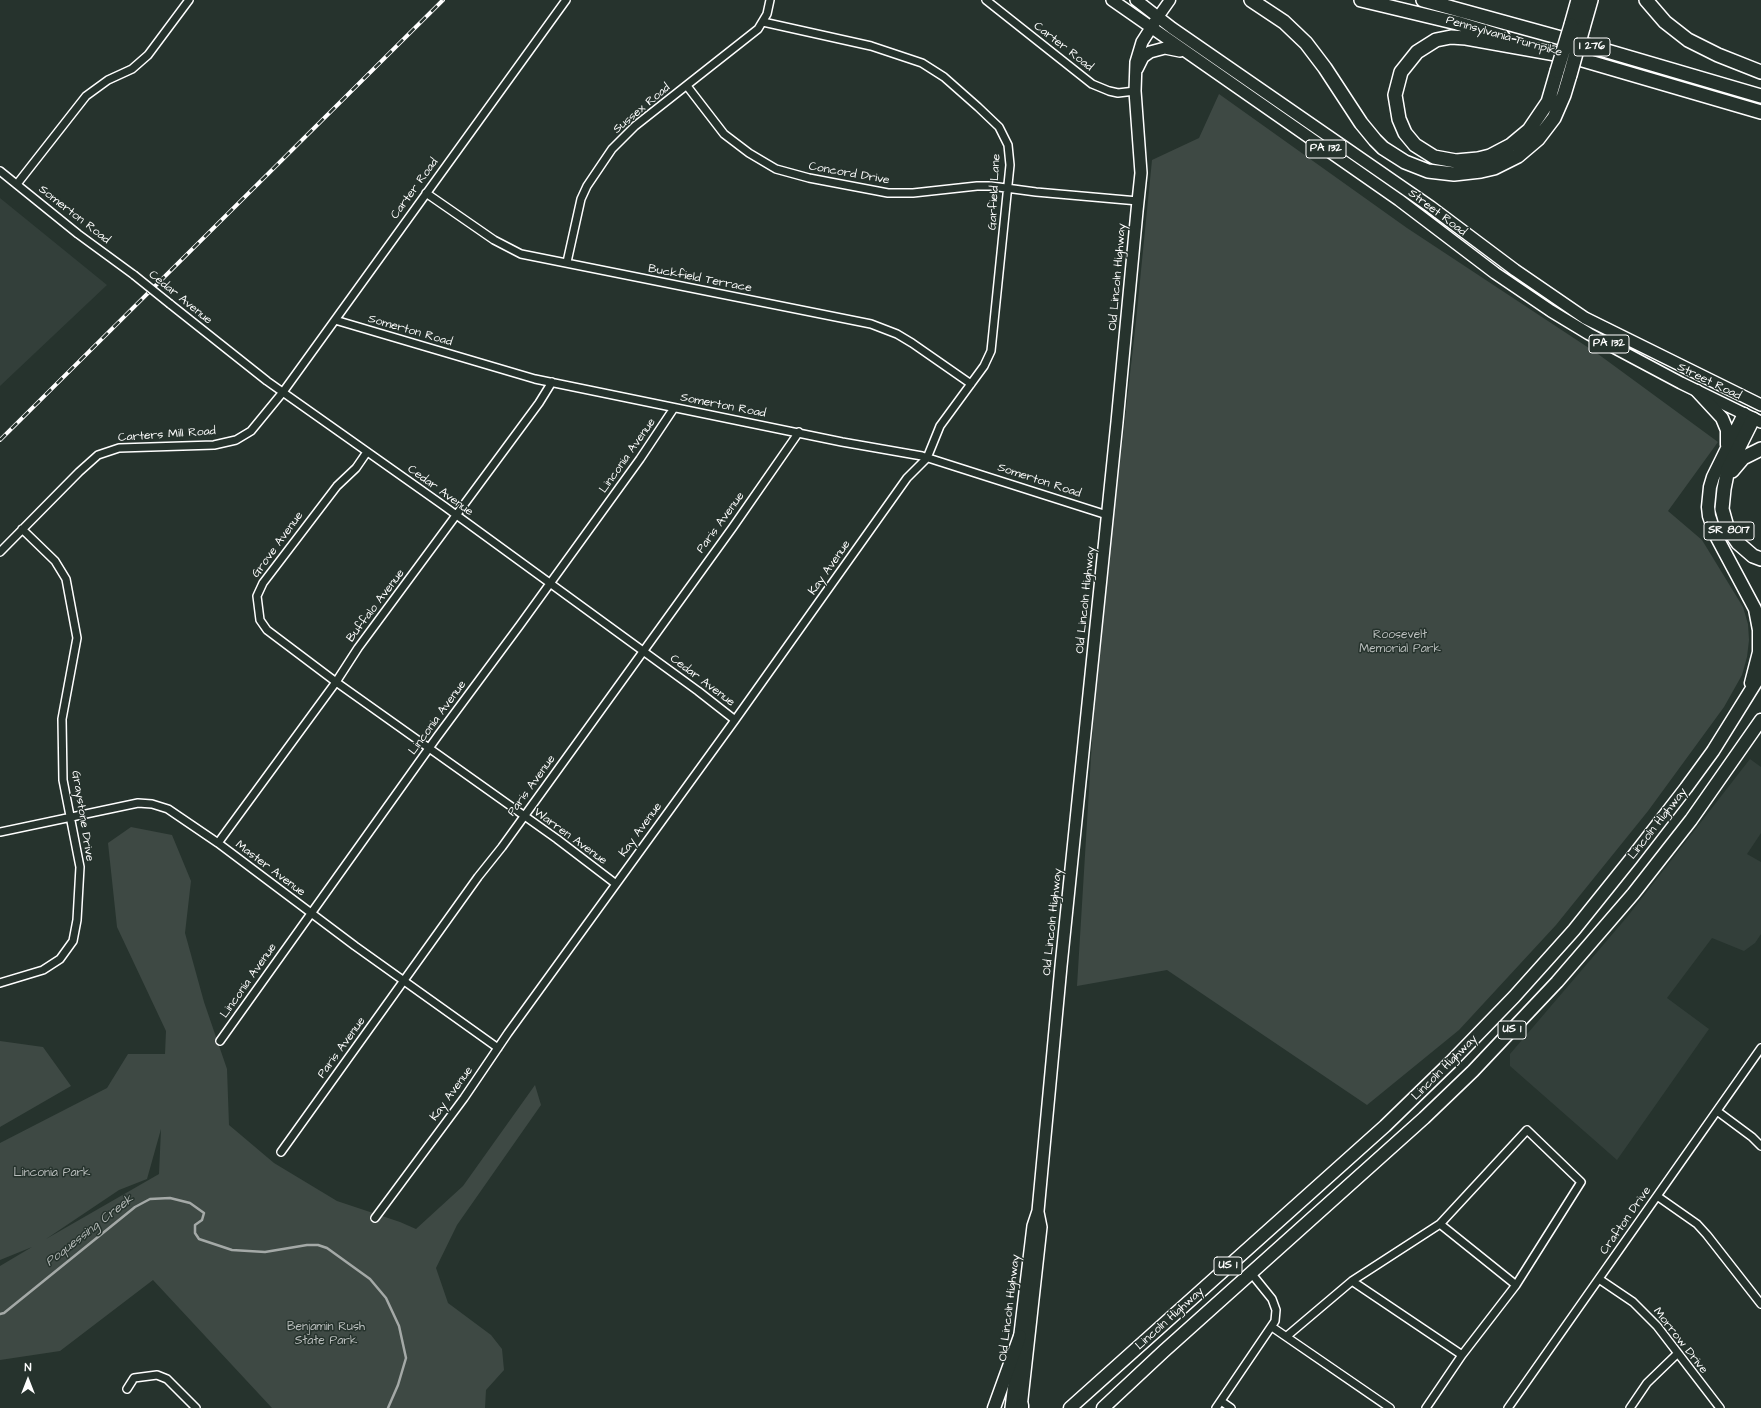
<!DOCTYPE html>
<html>
<head>
<meta charset="utf-8">
<style>
  body { margin:0 }
  #map { position:relative; width:1761px; height:1408px; overflow:hidden; background:#26332d; font-family:"Architects Daughter",sans-serif }
  canvas { display:block }
  .north { position:absolute; left:8px; top:1360px; width:40px; height:40px; -webkit-text-stroke:3px #26332d; paint-order:stroke; rotate:0deg; font-size:11px; font-weight:700; line-height:16px; text-align:center; color:#fff }
  .north::after { content:''; display:block; margin:auto; width:14px; height:18px; background:#fff; clip-path:polygon(50% 0,100% 100%,50% 72%,0 100%) }
</style>
</head>
<body>
<div id="map">
<canvas width="1761" height="1408"></canvas>
<div class="north">N</div>
</div>
<script>
const ctx = document.querySelector('canvas').getContext('2d');
ctx.lineJoin = 'round';
function paint(path, color) { ctx.fillStyle = color; ctx.fill(path, 'evenodd'); }
const shape = rows => new Path2D(rows.map(r => 'M' + r).join(''));
function stroke(path, color, width, dash) { ctx.strokeStyle = color; ctx.lineWidth = width; ctx.lineCap = dash ? 'butt' : 'round'; ctx.setLineDash(dash || []); ctx.stroke(path); }
function write(font, color, halo, rows, align = 'center') {
  ctx.font = font + ' "Architects Daughter",sans-serif'; ctx.lineWidth = 3; ctx.setLineDash([]); ctx.textBaseline = 'middle'; ctx.strokeStyle = halo; ctx.fillStyle = color; for (const [text, x, y, turn = 0] of rows) {
    ctx.save(); ctx.translate(x, y); ctx.rotate((+turn || 0) * Math.PI / 180); ctx.textAlign = isNaN(turn) ? turn : align; if (halo) ctx.strokeText(text, 0, 0); ctx.fillText(text, 0, 0); ctx.restore();
  }
}
const built = shape([
  [0,198,107,285,0,386],
  [1750,759,1761,767,1761,833,1747,854,1761,862,1761,934,1755,943,1744,951,1712,938,1667,998,1709,1029,1617,1160,1510,1066,1510,1054,1627,917]
]);
const green = shape([
  [1219,94,1407,228,1598,354,1718,442,1668,511,1702,540,1743,607,1748,624,1749,640,1747,657,1742,675,1724,707,1648,811,1556,925,1459,1030,1367,1105,1167,970,1077,986,1096,675,1136,321,1152,160,1199,138],
  [131,827,172,835,191,881,185,933,204,1002,227,1069,229,1125,274,1163,337,1201,400,1222,416,1229,463,1186,535,1085,541,1105,457,1225,436,1268,448,1303,491,1335,502,1349,504,1370,486,1390,485,1408,272,1408,153,1280,60,1351,0,1360,0,1266,32,1247,0,1260,0,1143,107,1088,128,1054,165,1054,166,1031,117,927,108,843],
  [161,1129,159,1174,46,1239,119,1190,147,1179],
  [0,1041,43,1047,71,1086,0,1127]
]);
const stream = shape([
  [0,1314,4,1313,135,1207,150,1199,170,1198,190,1203,204,1213,202,1220,195,1225,195,1233,199,1239,232,1250,265,1252,307,1245,318,1245,327,1248,370,1279,386,1298,399,1326,406,1358,398,1385,388,1408]
]);
const minor = shape([
  [986,0,1092,84,1109,91,1118,93,1135,91],
  [687,86,724,134,749,153,776,169,809,178,888,193,913,193,977,186,991,186,1036,192,1138,201],
  [0,171,78,234,134,275],
  [17,184,86,96,108,80,132,69,148,55,189,0],
  [426,193,494,240,521,254,871,324,897,334,912,343,971,384],
  [567,262,581,199,587,186,612,149,635,126,758,29,767,14,770,0],
  [170,304,267,381,444,506,698,691,735,720],
  [335,320,535,379,842,442,922,456,1107,515],
  [367,452,356,468,337,486,263,583,257,596,260,620,267,630,336,682,557,839,616,884],
  [0,552,79,472,98,455,119,448,214,445,236,440,251,431,283,392,566,0],
  [0,832,138,803,152,804,168,809,218,843,355,946,498,1048],
  [218,843,336,682,358,648,539,403,552,382],
  [0,983,43,970,60,959,73,941,77,920,80,867,63,780,62,719,77,638,66,579,55,561,22,529],
  [220,1041,437,737,520,625,640,459,674,408],
  [1717,1111,1752,1137,1761,1146],
  [281,1152,478,877,502,847,733,527,799,432],
  [1657,1196,1697,1224,1707,1235,1761,1304],
  [375,1218,464,1098,508,1033,735,720,907,478,927,458,940,426,984,366,991,351,1010,165,1008,145,999,127,978,107,944,77,922,63,871,46,763,22],
  [1599,1279,1633,1302,1657,1326,1720,1408],
  [1352,1281,1462,1355],
  [1272,1327,1390,1408],
  [1287,1336,1352,1281,1440,1224,1516,1285],
  [127,1389,134,1378,157,1375,167,1379,196,1408],
  [1221,1401,1231,1408],
  [1216,1408,1275,1321,1276,1310,1272,1299,1251,1273],
  [1426,1408,1462,1355,1516,1285,1581,1182,1527,1130,1440,1224],
  [1508,1408,1761,1048],
  [1630,1408,1647,1383,1677,1354]
]);
const secondary = shape([
  [1158,17,1170,0]
]);
const primary = shape([
  [1112,0,1399,200,1495,273,1551,311,1589,334,1681,383,1761,422],
  [1136,0,1172,28,1431,207,1515,270,1585,318,1761,405],
  [1137,69,1143,57,1150,52,1165,48,1180,51],
  [1011,1408,1033,1226,1038,1211,1061,966,1117,422,1137,211,1141,173,1135,91,1136,62,1142,42,1158,17],
  [1021,1408,1041,1227,1038,1212]
]);
const trunk = shape([
  [1697,391,1722,418,1727,430,1727,445],
  [1744,414,1713,477,1710,487,1708,507,1709,516,1715,534,1755,609,1759,630,1759,652,1751,683],
  [1022,1405,1022,1408],
  [994,1408,1020,1336],
  [1070,1408,1385,1126,1450,1063,1514,997,1574,930,1631,859,1686,788,1713,751,1761,674],
  [1103,1408,1164,1351,1424,1118,1473,1071,1557,982,1633,894,1691,820,1761,720]
]);
const motorway = shape([
  [1251,0,1284,22,1306,43,1325,68,1361,123,1375,140,1383,148,1405,162,1428,171,1454,174,1481,171,1494,168,1518,156,1538,139,1554,118,1564,95,1570,75],
  [1361,0,1457,23,1503,37],
  [1423,0,1590,46,1761,96],
  [1646,0,1665,22,1688,40,1718,55,1761,72],
  [1571,25,1578,0],
  [1583,28,1591,0],
  [1569,56,1761,112],
  [1557,71,1548,102,1529,130,1511,145,1490,156,1478,159,1456,161,1434,157,1415,145,1405,133,1399,119,1395,95,1401,72,1417,52,1436,40,1451,37,1466,38,1578,58],
  [1753,419,1728,469,1724,489,1722,509,1727,527,1738,543,1753,556,1761,559],
  [1732,471,1743,458,1761,449]
]);
const rail = shape([
  [0,440,443,0]
]);
const minorBridge = shape([
  [134,275,170,304]
]);
const motorwayBridge = shape([
  [1557,71,1571,25],
  [1570,75,1583,28]
]);
const shields = [
  [1592,47,36],
  [1326,149,40],
  [1609,344,40],
  [1729,531,50],
  [1512,1030,28],
  [1228,1266,28]
];
const shieldNames = [
  ["I 276",1592,47],
  ["PA 132",1326,149],
  ["PA 132",1609,344],
  ["SR 8017",1729,531],
  ["US 1",1512,1030],
  ["US 1",1228,1266]
];
const streetNames = [
  ["Pennsylvania Turnpike",1504,37,16],
  ["Carter Road",1063,47,38],
  ["Sussex Road",642,109,-40],
  ["Concord Drive",849,174,10],
  ["Carter Road",415,189,-54],
  ["Garfield Lane",995,192,-87],
  ["Street Road",1437,213,37],
  ["Somerton Road",74,215,38],
  ["Old Lincoln Highway",1118,277,-85],
  ["Buckfield Terrace",700,279,11],
  ["Cedar Avenue",180,298,39],
  ["Somerton Road",410,331,16],
  ["Street Road",1709,382,26],
  ["Somerton Road",723,406,11],
  ["Carters Mill Road",167,435,-4],
  ["Linconia Avenue",628,456,-55],
  ["Somerton Road",1039,481,18],
  ["Cedar Avenue",440,491,36],
  ["Paris Avenue",721,523,-54],
  ["Grove Avenue",278,545,-54],
  ["Kay Avenue",830,568,-55],
  ["Old Lincoln Highway",1086,600,-84],
  ["Buffalo Avenue",376,606,-53],
  ["Cedar Avenue",702,681,37],
  ["Linconia Avenue",438,718,-54],
  ["Paris Avenue",532,786,-54],
  ["Graystone Drive",82,816,81],
  ["Lincoln Highway",1658,824,-52],
  ["Kay Avenue",641,830,-54],
  ["Warren Avenue",570,837,36],
  ["Master Avenue",270,869,37],
  ["Old Lincoln Highway",1053,922,-84],
  ["Linconia Avenue",249,981,-55],
  ["Paris Avenue",342,1048,-54],
  ["Lincoln Highway",1445,1068,-45],
  ["Kay Avenue",452,1094,-54],
  ["Crafton Drive",1626,1221,-55],
  ["Old Lincoln Highway",1010,1308,-83],
  ["Lincoln Highway",1170,1319,-42],
  ["Morrow Drive",1680,1341,52]
];
const parkNames = [
  ["Roosevelt",1400,635],
  ["Memorial Park",1400,649],
  ["Linconia Park",52,1173],
  ["Benjamin Rush",326,1327],
  ["State Park",326,1341]
];
const waterNames = [
  ["Poquessing Creek",90,1231,-38]
];
paint(built, '#333f3a');
paint(green, '#3e4944');
stroke(stream, '#a4a9a7', 2.5);
stroke(minor, '#fff', 10);
stroke(secondary, '#fff', 13);
stroke(primary, '#fff', 14);
stroke(trunk, '#fff', 15);
stroke(motorway, '#fff', 16);
stroke(minor, '#26332d', 7);
stroke(secondary, '#26332d', 10);
stroke(primary, '#26332d', 11);
stroke(trunk, '#26332d', 12);
stroke(motorway, '#26332d', 13);
stroke(rail, '#fff', 4);
stroke(rail, '#26332d', 2.5, [8]);
stroke(minorBridge, '#fff', 10, []);
stroke(motorwayBridge, '#fff', 16, []);
stroke(minorBridge, '#26332d', 7);
stroke(motorwayBridge, '#26332d', 13);
for (const [x, y, w] of shields) { const box = new Path2D(); box.roundRect(x - w / 2, y - 9, w, 18, 3); ctx.fillStyle = '#26332d'; ctx.fill(box); stroke(box, '#fff', 1); }
write('bold 11px', '#fff', null, shieldNames);
write('12px', '#fff', '#26332d', streetNames);
write('12px', '#bbbfbe', '#26332d', parkNames);
write('italic 13px', '#b3b8b6', '#26332d', waterNames);
</script>
</body>
</html>
